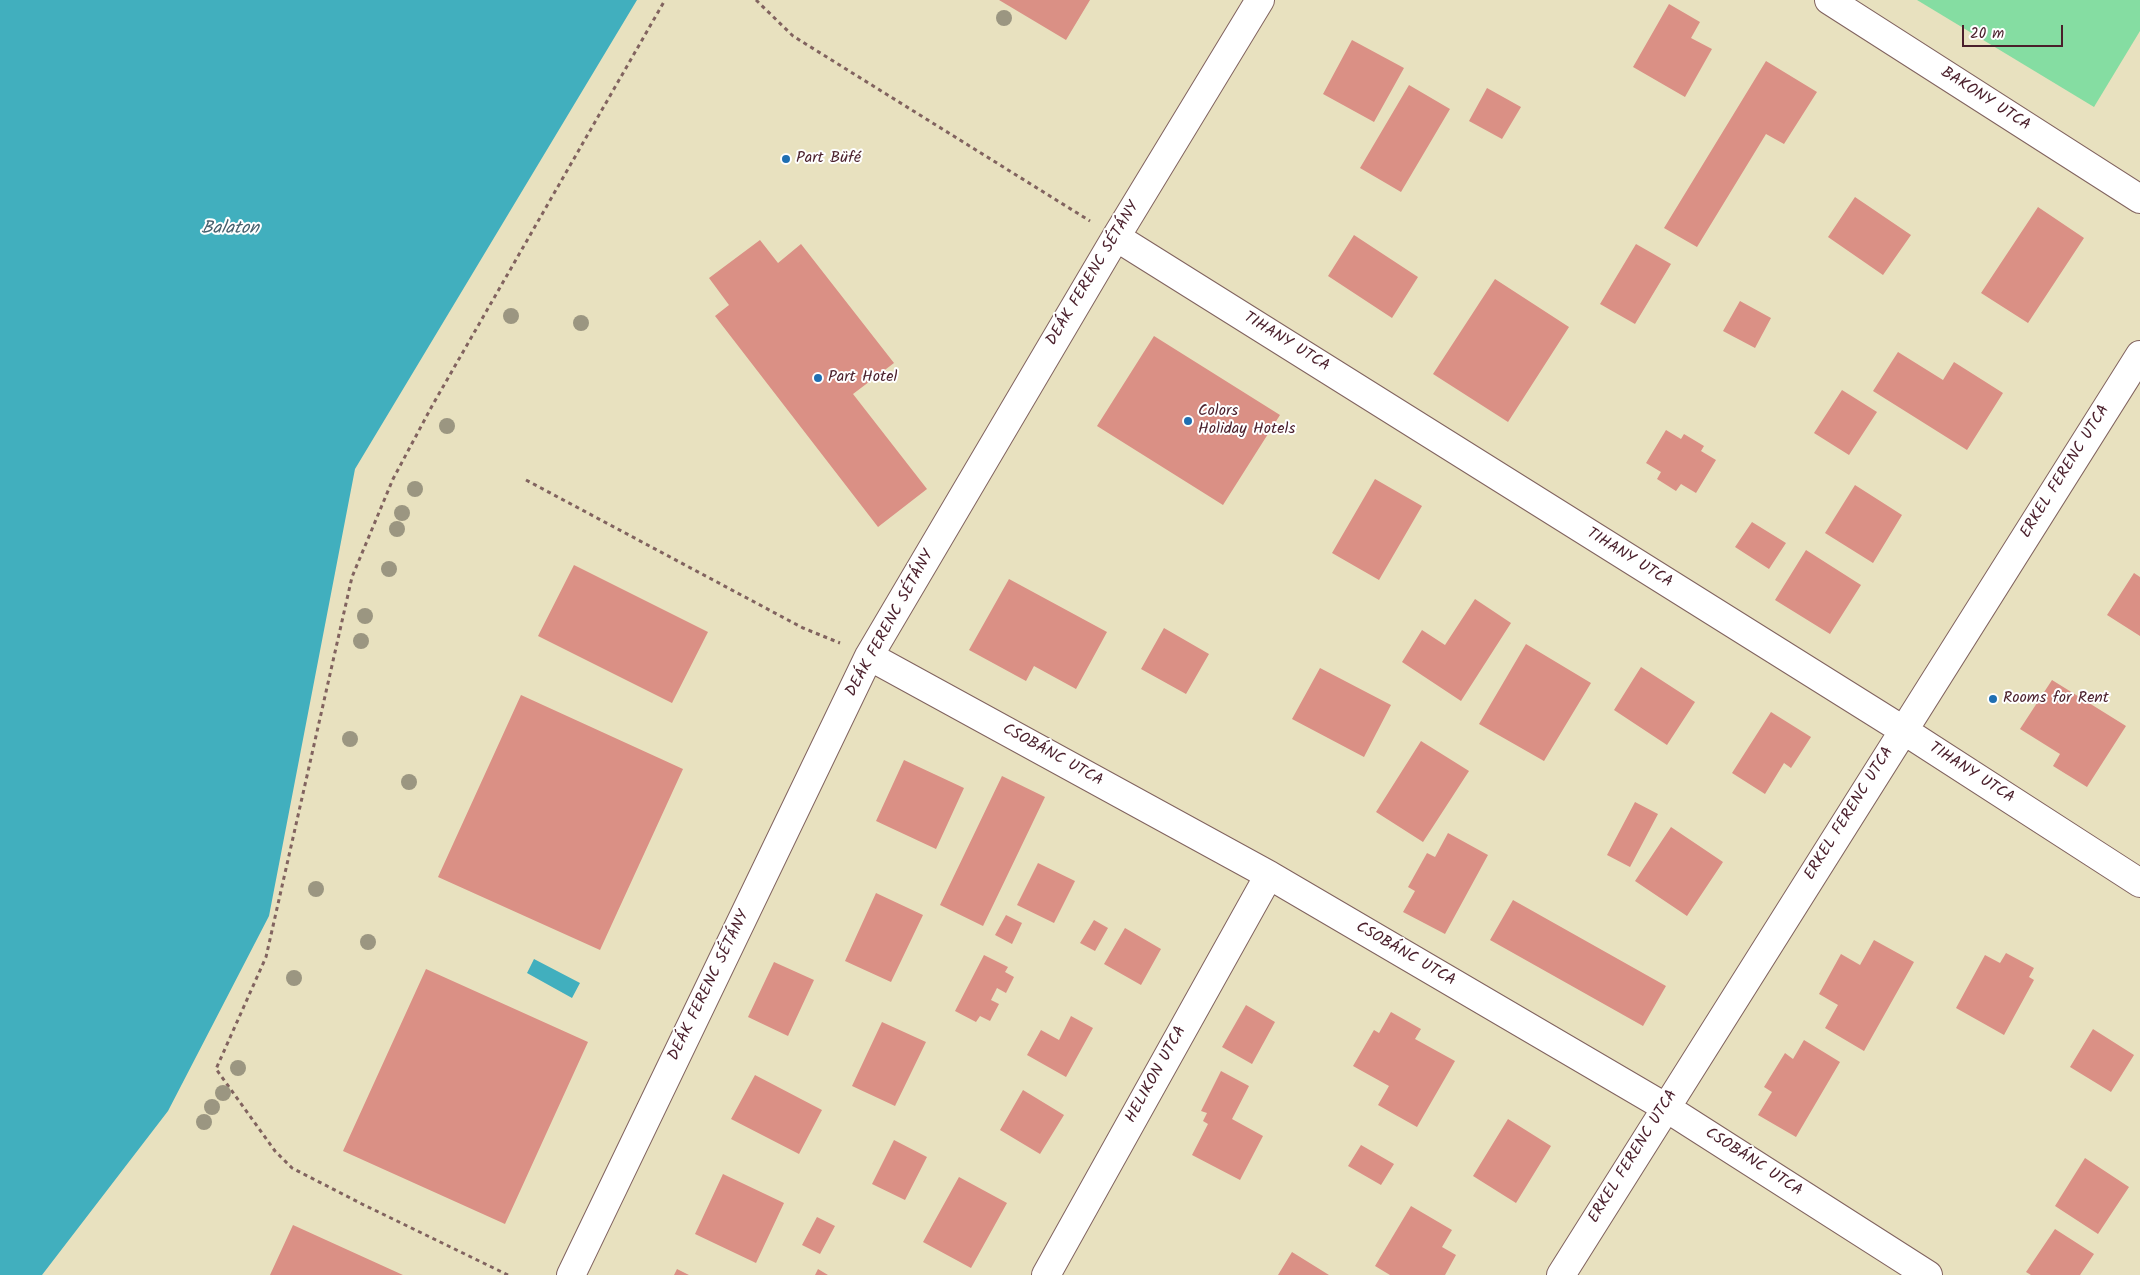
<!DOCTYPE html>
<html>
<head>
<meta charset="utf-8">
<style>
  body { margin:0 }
  #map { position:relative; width:2140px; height:1275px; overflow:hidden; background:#e8e1bf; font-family:Kalam,sans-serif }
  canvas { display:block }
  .scale { position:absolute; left:1962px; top:25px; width:101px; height:22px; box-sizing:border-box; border:2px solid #4a1f2b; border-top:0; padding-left:6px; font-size:15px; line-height:18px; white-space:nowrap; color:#4a1f2b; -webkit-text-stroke:4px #fff; paint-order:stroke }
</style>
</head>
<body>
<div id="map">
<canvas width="2140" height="1275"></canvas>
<div class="scale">20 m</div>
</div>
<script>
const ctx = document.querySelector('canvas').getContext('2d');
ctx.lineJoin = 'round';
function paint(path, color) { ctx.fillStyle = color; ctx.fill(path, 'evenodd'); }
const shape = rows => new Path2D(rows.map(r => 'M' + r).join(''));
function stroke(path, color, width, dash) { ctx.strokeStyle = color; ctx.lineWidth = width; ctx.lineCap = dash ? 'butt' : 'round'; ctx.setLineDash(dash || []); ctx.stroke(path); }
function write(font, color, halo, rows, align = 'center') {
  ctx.font = font + ' Kalam,sans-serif'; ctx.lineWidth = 4; ctx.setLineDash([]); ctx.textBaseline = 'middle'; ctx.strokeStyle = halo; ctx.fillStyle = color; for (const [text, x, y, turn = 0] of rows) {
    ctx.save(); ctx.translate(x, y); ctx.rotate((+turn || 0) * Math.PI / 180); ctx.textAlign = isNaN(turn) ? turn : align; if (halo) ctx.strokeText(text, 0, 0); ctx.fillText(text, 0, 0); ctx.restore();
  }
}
const green = shape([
  [1917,0,2140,0,2140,31,2094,107]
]);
const water = shape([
  [0,0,637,0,355,469,269,916,168,1111,42,1275,0,1275],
  [534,959,580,983,572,998,527,973]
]);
const building = shape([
  [999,0,1090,0,1066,40],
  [1669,4,1700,22,1691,38,1712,49,1685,97,1633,67],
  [1352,40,1404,68,1374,122,1323,94],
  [1766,61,1817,92,1784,144,1766,134,1697,247,1664,228],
  [1409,85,1450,109,1401,192,1360,168],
  [1487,88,1521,107,1502,139,1469,121],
  [1855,197,1911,235,1883,275,1828,237],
  [2038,207,2084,238,2028,323,1981,293],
  [1354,235,1418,277,1392,318,1328,276],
  [760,240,778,263,801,244,894,363,853,394,927,489,878,527,715,316,729,305,709,278],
  [1636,244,1671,264,1635,324,1600,304],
  [1495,279,1569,327,1508,422,1433,374],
  [1740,301,1771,318,1755,348,1723,331],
  [1154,336,1280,415,1223,505,1097,426],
  [1898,352,1943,380,1954,362,2003,393,1967,450,1873,391],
  [1842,390,1877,412,1849,455,1814,433],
  [1666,430,1681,439,1684,434,1704,446,1701,451,1716,460,1696,493,1681,484,1676,491,1657,479,1661,472,1646,463],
  [1375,479,1422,506,1379,580,1332,553],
  [1855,485,1902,515,1873,563,1825,533],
  [1752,522,1786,543,1769,569,1735,547],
  [1806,550,1861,585,1830,634,1775,600],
  [574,565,708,632,672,703,538,636],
  [2134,573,2140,577,2140,636,2107,615],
  [1009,579,1107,632,1076,689,1034,666,1026,681,969,650],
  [1475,599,1511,623,1461,701,1402,662,1422,630,1445,645],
  [1164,628,1209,654,1186,694,1141,669],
  [1526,644,1591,683,1544,761,1479,724],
  [1641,667,1695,702,1667,745,1614,710],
  [1320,668,1391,705,1364,757,1292,719],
  [2052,680,2126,726,2087,787,2053,766,2060,754,2020,729],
  [521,695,683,769,600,950,438,877],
  [1771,712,1811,737,1791,768,1784,763,1765,794,1732,773],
  [1421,741,1469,771,1423,842,1376,812],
  [904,760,964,788,936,849,876,821],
  [1002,776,1045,797,983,926,940,905],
  [1635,802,1658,814,1630,867,1607,855],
  [1671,827,1723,862,1687,916,1635,881],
  [1448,833,1488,855,1445,934,1403,912,1415,891,1408,887,1427,853,1435,857],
  [1038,863,1075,881,1054,923,1017,905],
  [876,893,923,915,891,982,845,961],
  [1513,900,1666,986,1643,1026,1490,940],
  [1006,915,1022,923,1012,944,995,935],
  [1094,920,1108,928,1095,951,1080,943],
  [1125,928,1161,949,1141,985,1104,964],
  [1874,940,1914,962,1864,1051,1825,1028,1838,1005,1819,994,1841,954,1860,965],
  [2006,953,2034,968,2029,977,2034,980,2004,1035,1956,1008,1985,955,2000,963],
  [984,955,1008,967,1005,972,1014,977,1006,993,997,988,991,1000,999,1004,990,1021,980,1016,976,1022,955,1011],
  [774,962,814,980,788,1036,748,1017],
  [426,969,588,1042,505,1224,343,1151],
  [1246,1005,1275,1022,1252,1064,1222,1047],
  [1391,1012,1421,1029,1415,1039,1455,1061,1417,1127,1378,1105,1389,1086,1353,1066,1374,1030,1379,1033],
  [1071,1016,1093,1028,1066,1077,1027,1055,1041,1030,1059,1040],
  [882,1022,926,1042,895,1106,852,1086],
  [2093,1029,2134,1055,2111,1092,2070,1067],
  [1804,1040,1840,1062,1796,1137,1758,1115,1772,1092,1764,1087,1785,1053,1793,1059],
  [1221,1071,1249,1086,1232,1119,1263,1136,1240,1180,1192,1155,1208,1124,1203,1121,1207,1113,1201,1111],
  [755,1075,822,1110,799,1154,731,1119],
  [1023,1090,1064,1115,1040,1154,1000,1130],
  [1508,1119,1551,1146,1516,1203,1473,1176],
  [894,1140,927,1157,905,1200,872,1184],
  [1361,1145,1394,1164,1381,1185,1348,1166],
  [2085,1158,2129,1187,2098,1234,2055,1206],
  [723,1174,784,1203,756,1263,695,1234],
  [959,1177,1007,1203,971,1268,923,1242],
  [1411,1206,1452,1230,1442,1247,1456,1255,1445,1275,1390,1275,1375,1266],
  [817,1217,835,1226,820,1254,802,1245],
  [293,1225,403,1275,270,1275],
  [2055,1229,2094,1254,2080,1275,2031,1275,2026,1272],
  [1292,1252,1329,1275,1278,1275],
  [677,1269,689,1275,674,1275],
  [818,1269,828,1275,815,1275]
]);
const path = shape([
  [756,0,793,36,1090,221],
  [526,480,803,628,840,643],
  [508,1275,362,1204,292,1168,275,1151,216,1069,266,957,352,577,393,479,432,406,665,0]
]);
const minor = shape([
  [1829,0,2140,199],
  [1116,237,1903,730,2140,883],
  [869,656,1269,875,1665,1107,1928,1275],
  [571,1275,869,656,1116,237,1260,0],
  [1046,1275,1269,875],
  [1561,1275,2140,355]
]);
const trees = [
  [1004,18],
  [511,316],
  [581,323],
  [447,426],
  [415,489],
  [402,513],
  [397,529],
  [389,569],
  [365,616],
  [361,641],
  [350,739],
  [409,782],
  [316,889],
  [368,942],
  [294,978],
  [238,1068],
  [223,1093],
  [212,1107],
  [204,1122]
];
const markers = [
  [786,159,5,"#1f6fb2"],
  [818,378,5,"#1f6fb2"],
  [1188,421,5,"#1f6fb2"],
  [1993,699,5,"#1f6fb2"]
];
const streetNames = [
  ["BAKONY UTCA",1985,100,33],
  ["DEÁK FERENC SÉTÁNY",1094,274,-59],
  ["TIHANY UTCA",1286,343,32],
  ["ERKEL FERENC UTCA",2066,472,-58],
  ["TIHANY UTCA",1629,559,32],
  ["DEÁK FERENC SÉTÁNY",891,624,-61],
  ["CSOBÁNC UTCA",1052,756,29],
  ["TIHANY UTCA",1971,774,33],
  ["ERKEL FERENC UTCA",1850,814,-58],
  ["CSOBÁNC UTCA",1405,955,30],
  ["DEÁK FERENC SÉTÁNY",710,986,-64],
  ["HELIKON UTCA",1157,1075,-61],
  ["ERKEL FERENC UTCA",1634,1157,-58],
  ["CSOBÁNC UTCA",1753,1163,33]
];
const poiNames = [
  ["Part Büfé",796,159],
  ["Part Hotel",828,378],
  ["Colors",1198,412],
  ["Holiday Hotels",1198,430],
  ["Rooms for Rent",2003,699]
];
const waterNames = [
  ["Balaton",230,230]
];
paint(green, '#85dda2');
paint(water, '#41afbe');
paint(building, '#da9085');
stroke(minor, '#81635f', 30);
stroke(path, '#81635f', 3, [4, 4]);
stroke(minor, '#fff', 28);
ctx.fillStyle = '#9b9681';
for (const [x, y] of trees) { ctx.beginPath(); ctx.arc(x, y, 8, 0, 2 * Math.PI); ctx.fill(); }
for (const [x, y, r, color] of markers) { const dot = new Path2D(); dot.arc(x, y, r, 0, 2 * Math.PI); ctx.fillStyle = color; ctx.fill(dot); stroke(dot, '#fff', 2); }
write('16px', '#4a1f2b', '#fff', streetNames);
write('16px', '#4a1f2b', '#fff', poiNames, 'left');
write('italic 18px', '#46606d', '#fff', waterNames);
</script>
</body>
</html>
